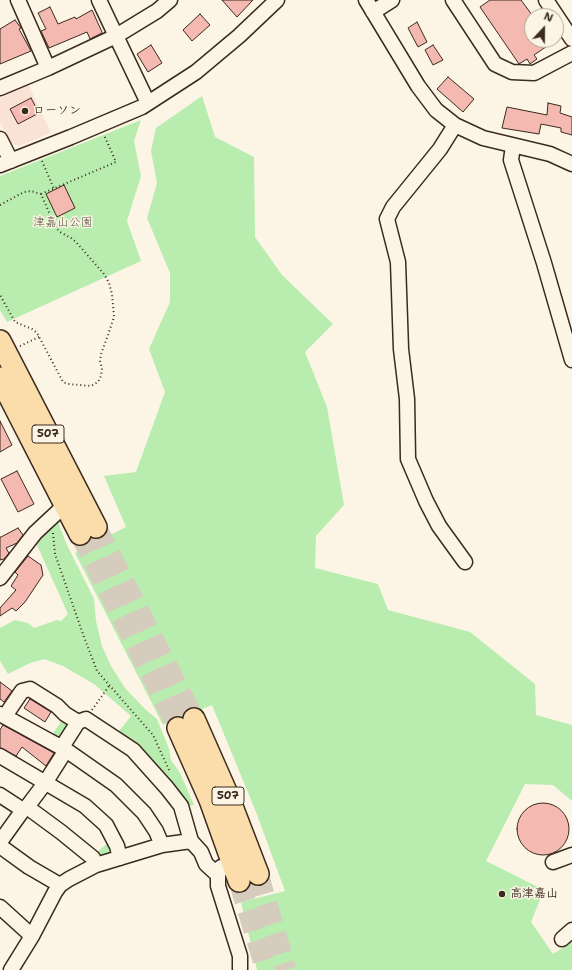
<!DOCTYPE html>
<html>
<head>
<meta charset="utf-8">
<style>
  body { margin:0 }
  #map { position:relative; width:572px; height:970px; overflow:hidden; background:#fcf5e5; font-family:"Shantell Sans",sans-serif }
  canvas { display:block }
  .north { position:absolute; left:524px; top:8px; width:40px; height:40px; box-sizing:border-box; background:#fcf5e5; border:1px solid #afa495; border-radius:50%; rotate:22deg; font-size:11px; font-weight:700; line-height:16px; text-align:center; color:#3b2a1e }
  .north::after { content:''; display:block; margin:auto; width:14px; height:18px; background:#3b2a1e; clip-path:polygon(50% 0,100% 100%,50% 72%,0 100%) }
</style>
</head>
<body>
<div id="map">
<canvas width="572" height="970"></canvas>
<div class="north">N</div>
</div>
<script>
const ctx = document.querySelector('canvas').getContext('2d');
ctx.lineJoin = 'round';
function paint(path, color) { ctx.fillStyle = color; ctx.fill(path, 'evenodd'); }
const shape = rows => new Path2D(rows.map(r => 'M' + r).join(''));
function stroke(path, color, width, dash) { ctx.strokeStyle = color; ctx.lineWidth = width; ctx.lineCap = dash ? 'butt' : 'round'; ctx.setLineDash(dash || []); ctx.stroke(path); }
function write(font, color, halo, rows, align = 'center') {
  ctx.font = font + ' "Shantell Sans","Klee One",sans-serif'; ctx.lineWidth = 3; ctx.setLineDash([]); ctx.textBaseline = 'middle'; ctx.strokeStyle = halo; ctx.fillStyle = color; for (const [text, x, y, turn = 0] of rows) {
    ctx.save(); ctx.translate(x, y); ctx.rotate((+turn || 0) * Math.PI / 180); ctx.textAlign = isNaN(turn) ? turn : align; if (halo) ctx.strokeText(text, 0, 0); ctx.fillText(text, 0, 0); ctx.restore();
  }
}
const built = shape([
  [27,82,51,133,19,146,11,143,0,123,0,93]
]);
const green = shape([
  [202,96,215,137,254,157,255,237,282,275,333,324,305,352,327,407,344,505,316,536,315,568,378,584,388,610,470,632,535,684,536,715,572,725,572,801,553,785,525,784,486,861,544,890,531,922,553,954,572,942,572,970,257,970,241,902,285,891,256,812,212,705,163,725,75,553,126,527,104,476,136,472,165,392,149,349,170,302,170,273,147,218,157,183,151,151,156,128],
  [141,120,134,141,141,176,127,221,141,261,7,322,0,310,0,176],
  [57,519,66,543,94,599,96,621,102,646,111,666,125,688,145,709,157,719,169,749,171,760,180,773,194,805,190,806,116,735,131,716,94,684,63,666,44,659,30,663,8,674,0,661,0,628,15,620,28,623,34,628,57,620,61,621,68,614,36,543],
  [64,717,74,723,60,745,50,738],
  [111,840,113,853,100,859,95,854]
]);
const building = shape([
  [222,0,253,0,237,17,222,0],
  [490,0,521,0,532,15,532,40,556,40,534,55,537,59,530,64,527,59,519,64,480,7,490,0],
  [50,7,58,24,75,17,76,19,92,10,102,32,102,33,90,39,87,32,49,48,41,31,46,29,38,13,50,7],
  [200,14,210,25,192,41,183,30,200,14],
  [15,20,21,28,19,29,31,51,0,64,0,29,15,20],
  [417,22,427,42,418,47,408,28,417,22],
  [151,45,162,63,148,72,137,54,151,45],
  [433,45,443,60,433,65,425,50,433,45],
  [448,77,474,99,463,112,437,89,448,77],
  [31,98,39,113,18,124,10,109,31,98],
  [548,103,561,106,560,113,572,117,572,135,561,132,561,128,541,124,539,134,502,128,507,107,547,115,548,103],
  [64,185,75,208,57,217,46,194,64,185],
  [0,421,12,445,0,452,0,421],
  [17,471,34,504,18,512,1,479,17,471],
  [18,528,23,535,17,543,6,548,9,553,4,559,0,560,0,537,1,537,18,528],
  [28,556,41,565,43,575,25,602,16,611,12,608,0,616,0,608,16,590,11,586,18,575,15,572,28,556],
  [0,682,12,691,4,702,0,699,0,682],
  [30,699,51,712,45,722,24,708,30,699],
  [3,725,54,753,46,766,22,747,16,756,0,748,0,730,3,725],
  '517 829a26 26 0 1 1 52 0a26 26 0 1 1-52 0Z'
]);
const highwayTunnel = shape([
  [96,527,194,719],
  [80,534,178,728],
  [258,874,286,970],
  [239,881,266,970]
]);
const path = shape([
  [42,161,54,189],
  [41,194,116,162,104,135],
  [0,205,24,192,31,191,41,194,56,228,60,232,71,238,76,242,104,274,109,283,112,294,114,317,108,335,101,354,100,361,102,368,101,376,98,382,91,386,68,384,63,382,37,333,32,329,15,322,0,295],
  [20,346,39,337],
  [53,533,55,554,84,637,97,671,153,735,170,772],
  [92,710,109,686]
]);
const minor = shape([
  [18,0,48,68],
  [366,0,418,86,436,110,455,125,483,138,550,154,572,164],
  [453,0,495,64,512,72,534,73,572,53],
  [546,0,572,39],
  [373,12,392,0],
  [0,88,48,68,116,36,99,0],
  [148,103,116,36,157,11,170,0],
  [455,125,440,149,393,207,387,219,398,262,401,349,407,399,408,459,426,501,439,526,465,562],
  [0,139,11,161],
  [513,146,511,160,544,263,572,360],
  [0,165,71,137,142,107,196,72,239,36,277,0],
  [0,578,35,533,65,505],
  [0,714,66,750],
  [5,716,22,691,30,689,57,706,65,714,78,722],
  [62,747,78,722,86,719,133,750,167,788,181,806,191,841,201,852,206,864,218,875],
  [0,756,85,806,106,825,117,846,120,858],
  [0,795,23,810],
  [27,807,61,832,93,858,96,865],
  [0,842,23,810,27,807,45,783,66,750,116,785,144,813,156,831,162,845],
  [0,846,29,867,60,885],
  [553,862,572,855],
  [221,867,218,875,218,886,240,956,240,970],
  [0,907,32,936],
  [562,939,572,930],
  [11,970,32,936,55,892,60,885,69,879,96,865,162,845,191,841]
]);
const highway = shape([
  [0,341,96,527],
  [0,378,80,534],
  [194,719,228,796,258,874],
  [178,728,210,800,239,881]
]);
const markers = [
  [25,111,4,"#3b2a1e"],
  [502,894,4,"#3b2a1e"]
];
const shields = [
  [48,434,32],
  [228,796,32]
];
const shieldNames = [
  ["507",48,434],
  ["507",228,796]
];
const poiNames = [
  ["ローソン",33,111],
  ["高津嘉山",510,894]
];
const parkNames = [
  ["津嘉山公園",63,223]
];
paint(built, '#fae3d5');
paint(green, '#b8edaf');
paint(building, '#f4b9b1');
stroke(building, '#3b2a1e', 1);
stroke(highwayTunnel, '#d5ccbd', 21, [21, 10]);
stroke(minor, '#3b2a1e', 17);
stroke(highway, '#3b2a1e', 24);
stroke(path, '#3b2a1e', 2, [1, 3]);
stroke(minor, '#fcf5e5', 14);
stroke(highway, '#fbddab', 21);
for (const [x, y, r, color] of markers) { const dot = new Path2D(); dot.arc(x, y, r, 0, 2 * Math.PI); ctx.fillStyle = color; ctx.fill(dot); stroke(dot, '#fcf5e5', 1.5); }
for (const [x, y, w] of shields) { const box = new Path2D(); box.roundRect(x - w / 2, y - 9, w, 18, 3); ctx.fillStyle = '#fcf5e5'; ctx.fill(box); stroke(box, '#3b2a1e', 1); }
write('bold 11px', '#3b2a1e', null, shieldNames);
write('bold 12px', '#3b2a1e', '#fcf5e5', poiNames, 'left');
write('12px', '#54513b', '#fcf5e5', parkNames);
</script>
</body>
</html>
